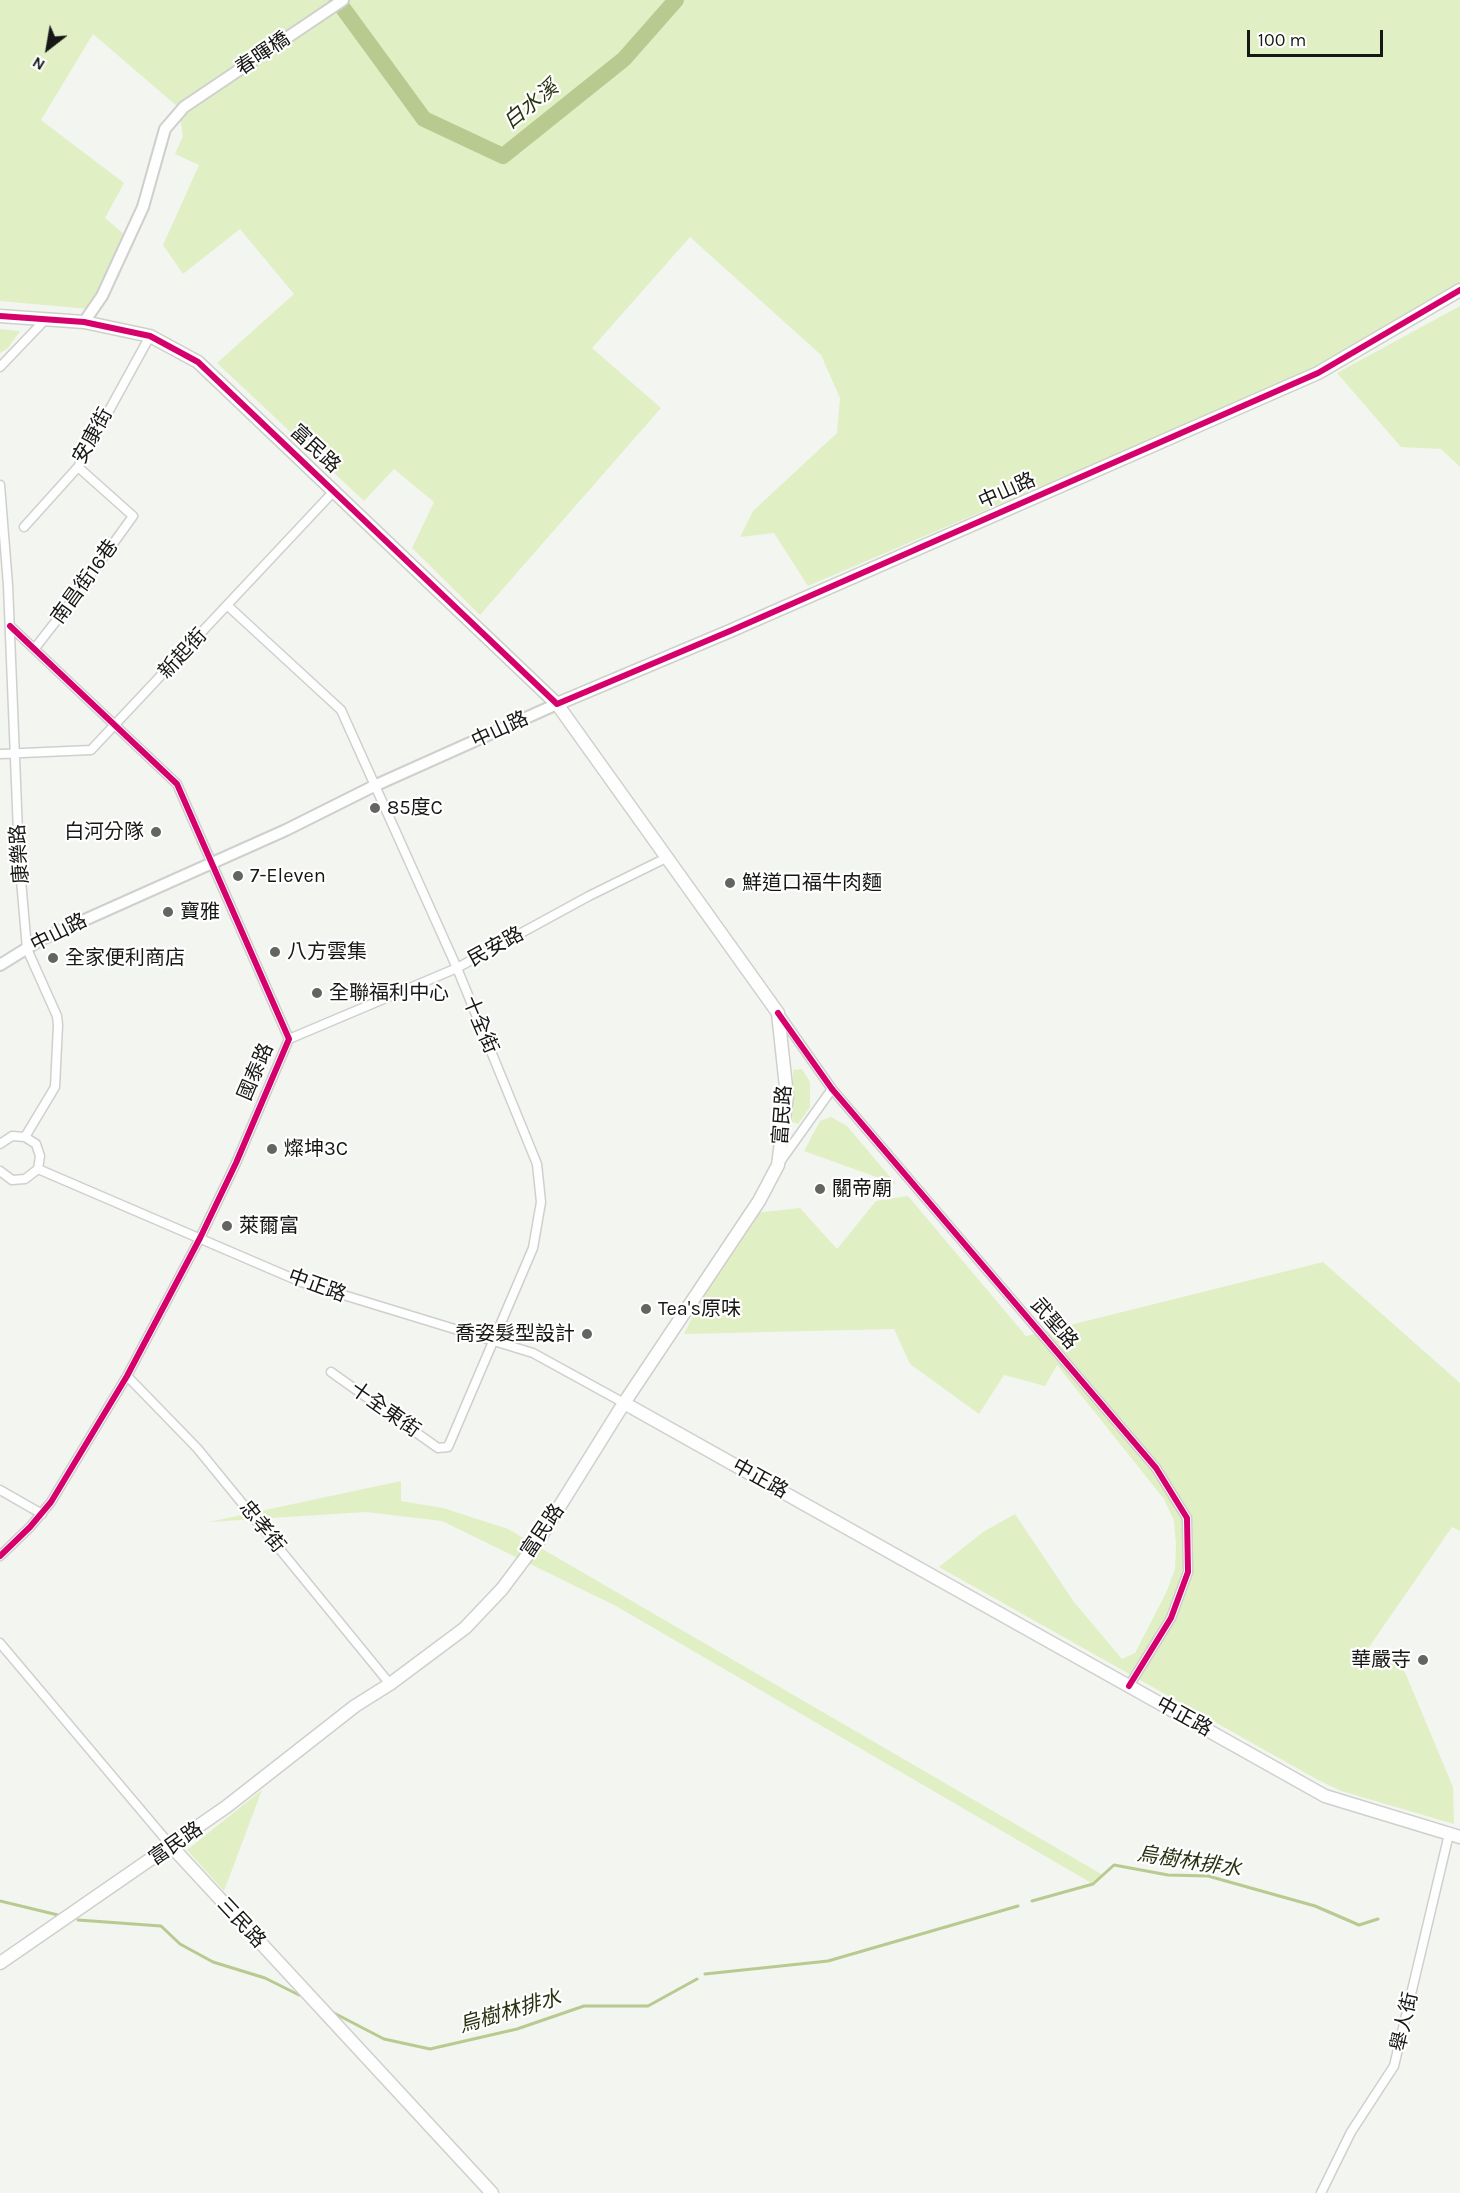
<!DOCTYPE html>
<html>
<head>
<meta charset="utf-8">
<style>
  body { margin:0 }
  #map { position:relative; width:1460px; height:2193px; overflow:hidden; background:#f3f5f0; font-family:Karla,sans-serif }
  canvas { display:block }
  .north { position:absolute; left:18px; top:18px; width:60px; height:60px; -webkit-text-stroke:4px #fff; paint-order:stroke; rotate:211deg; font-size:16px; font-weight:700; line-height:24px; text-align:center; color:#171815 }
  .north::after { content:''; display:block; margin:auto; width:21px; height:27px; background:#171815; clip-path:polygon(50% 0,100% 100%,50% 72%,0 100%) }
  .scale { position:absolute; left:1247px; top:30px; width:136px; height:27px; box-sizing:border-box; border:3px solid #171815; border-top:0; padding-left:8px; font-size:18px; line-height:21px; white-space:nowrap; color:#171815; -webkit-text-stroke:4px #fff; paint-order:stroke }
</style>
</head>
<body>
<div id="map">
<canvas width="1460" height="2193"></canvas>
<div class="north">N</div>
<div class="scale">100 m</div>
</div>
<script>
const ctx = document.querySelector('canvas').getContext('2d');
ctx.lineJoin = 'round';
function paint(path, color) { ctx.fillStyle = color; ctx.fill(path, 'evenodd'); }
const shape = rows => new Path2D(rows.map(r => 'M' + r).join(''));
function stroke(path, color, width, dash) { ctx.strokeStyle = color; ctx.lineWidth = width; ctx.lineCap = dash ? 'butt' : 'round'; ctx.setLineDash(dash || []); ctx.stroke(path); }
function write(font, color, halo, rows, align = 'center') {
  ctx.font = font + ' Karla,"Noto Sans TC",sans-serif'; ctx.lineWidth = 4.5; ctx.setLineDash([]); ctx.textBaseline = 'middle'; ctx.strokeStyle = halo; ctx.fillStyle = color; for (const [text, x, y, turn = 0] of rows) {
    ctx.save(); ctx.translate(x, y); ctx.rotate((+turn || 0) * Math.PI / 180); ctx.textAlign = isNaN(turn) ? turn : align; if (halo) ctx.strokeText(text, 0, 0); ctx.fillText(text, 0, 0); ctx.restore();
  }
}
const green = shape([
  [0,0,1460,0,1460,289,1320,367,808,586,774,533,740,537,753,511,837,433,840,398,821,355,690,237,592,348,661,408,480,615,412,548,434,502,394,469,364,501,217,363,294,294,240,229,183,274,163,245,199,165,175,154,183,136,178,107,93,34,41,120,124,183,105,218,131,240,100,310,0,301],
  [1460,306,1460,467,1441,449,1401,447,1337,373],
  [0,329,20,331,8,348,0,353],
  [802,1069,810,1082,810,1107,798,1124,792,1122,793,1070],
  [831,1117,847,1126,896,1184,804,1151,820,1121],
  [908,1196,1026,1336,1323,1262,1460,1383,1460,1531,1452,1527,1367,1650,1404,1670,1453,1787,1454,1824,1341,1791,1318,1780,939,1567,983,1532,1015,1514,1074,1602,1122,1659,1135,1653,1166,1593,1175,1569,1176,1545,1174,1521,1164,1499,1057,1365,1045,1386,1004,1375,979,1414,910,1364,894,1329,684,1334,721,1258,755,1213,800,1208,837,1249,876,1201],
  [401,1481,401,1501,443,1508,508,1529,1103,1875,1093,1884,616,1606,442,1521,366,1512,209,1522],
  [262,1790,224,1891,187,1850]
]);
const stream = shape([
  [0,1901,58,1915],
  [1032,1901,1093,1884,1114,1865,1168,1875,1208,1876,1315,1906,1359,1925,1378,1919],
  [78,1920,161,1926,180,1944,213,1962,265,1978,299,1995],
  [705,1974,828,1961,1018,1906],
  [332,2012,384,2039,430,2049,517,2029,584,2006,648,2006,697,1979]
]);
const river = shape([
  [337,0,424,119,503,156,624,59,676,0]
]);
const minor = shape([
  [0,367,44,321],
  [0,485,8,585,19,857,27,949,57,1016,58,1025,55,1087,25,1137],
  [24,527,78,467,150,336],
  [228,606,341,710,457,968,537,1164,541,1202,533,1248,448,1447,438,1448,331,1372],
  [35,648,74,598,133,516,78,467],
  [0,754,91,750,335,490],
  [780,1015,832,1089,1156,1468,1187,1518,1188,1572,1171,1618,1129,1686],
  [289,1039,457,968,589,896,666,858],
  [0,1144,12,1136,25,1137,36,1144,40,1156,38,1169,25,1179,12,1180,0,1171],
  [780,1162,832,1089],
  [38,1169,301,1282,533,1353,624,1403],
  [127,1376,197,1448,390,1684],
  [0,1490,42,1514],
  [0,1556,30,1527,51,1502,127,1376,200,1238,236,1163,289,1039,177,784,10,626],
  [0,1643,172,1847],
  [1321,2193,1351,2132,1394,2066,1449,1834]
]);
const tertiary = shape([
  [84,322,102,296,143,207,165,129,184,107,343,0],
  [0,965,42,939,286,830,374,786,557,704]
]);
const secondary = shape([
  [0,316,84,322,150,336,198,362,557,704,778,1013,787,1096,778,1165,759,1201,624,1403,538,1541,502,1589,465,1628,390,1684,355,1706,226,1807,0,1963],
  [557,704,730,631,1318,373,1460,290],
  [624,1403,1325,1796,1460,1837],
  [172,1847,492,2193]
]);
const cycleway = shape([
  [0,316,84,322,150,336,198,362,557,704,730,631,1318,373,1460,290],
  [778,1013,832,1089,1156,1468,1187,1518,1188,1572,1171,1618,1129,1686],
  [0,1556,30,1527,51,1502,127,1376,200,1238,236,1163,289,1039,177,784,10,626]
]);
const markers = [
  [375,808,6,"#646562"],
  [156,832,6,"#646562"],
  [238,876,6,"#646562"],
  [730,883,6,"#646562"],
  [168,912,6,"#646562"],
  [275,952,6,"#646562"],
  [53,958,6,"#646562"],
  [317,993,6,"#646562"],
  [272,1149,6,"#646562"],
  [820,1189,6,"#646562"],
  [227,1226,6,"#646562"],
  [646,1309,6,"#646562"],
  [587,1334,6,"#646562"],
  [1423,1660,6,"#646562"]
];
const streetNames = [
  ["春暉橋",263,54,-34],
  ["安康街",93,436,-61],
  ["富民路",315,449,43],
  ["中山路",1007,491,-24],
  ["南昌街16巷",85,582,-54],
  ["新起街",183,654,-47],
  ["中山路",500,730,-25],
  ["康樂路",20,854,-94],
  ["中山路",59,933,-27],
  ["民安路",496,947,-29],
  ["十全街",480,1025,67],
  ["國泰路",256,1072,-67],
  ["富民路",783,1115,-86],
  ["中正路",317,1286,20],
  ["武聖路",1054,1324,49],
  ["十全東街",385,1410,35],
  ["中正路",760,1479,29],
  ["忠孝街",262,1527,51],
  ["富民路",543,1531,-56],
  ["中正路",1184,1717,29],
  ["富民路",176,1844,-35],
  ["三民路",241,1923,47],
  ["舉人街",1405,2022,-77]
];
const poiNames = [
  ["85度C",387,808],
  ["白河分隊",144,832,"right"],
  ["7-Eleven",250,876],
  ["鮮道口福牛肉麵",742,883],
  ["寶雅",180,912],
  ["八方雲集",287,952],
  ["全家便利商店",65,958],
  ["全聯福利中心",329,993],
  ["燦坤3C",284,1149],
  ["關帝廟",832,1189],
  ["萊爾富",239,1226],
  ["Tea's原味",658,1309],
  ["喬姿髮型設計",575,1334,"right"],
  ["華嚴寺",1411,1660,"right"]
];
const waterNames = [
  ["白水溪",531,105,-39],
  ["烏樹林排水",1189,1862,9],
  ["烏樹林排水",510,2012,-16]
];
paint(green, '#e1efc5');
stroke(stream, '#b8ca90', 3);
stroke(river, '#b8ca90', 16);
stroke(minor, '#cfd0cd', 11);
stroke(tertiary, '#cfd0cd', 14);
stroke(secondary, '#cfd0cd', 15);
stroke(minor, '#fdfefd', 8);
stroke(tertiary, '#fdfefd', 10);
stroke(secondary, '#fdfefd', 12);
stroke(cycleway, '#d6006c', 6);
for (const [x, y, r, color] of markers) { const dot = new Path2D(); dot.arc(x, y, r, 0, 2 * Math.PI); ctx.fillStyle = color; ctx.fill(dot); stroke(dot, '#fff', 2); }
write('20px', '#171815', '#fff', streetNames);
write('20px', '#171815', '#fff', poiNames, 'left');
write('italic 21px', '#293311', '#fff', waterNames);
</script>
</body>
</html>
